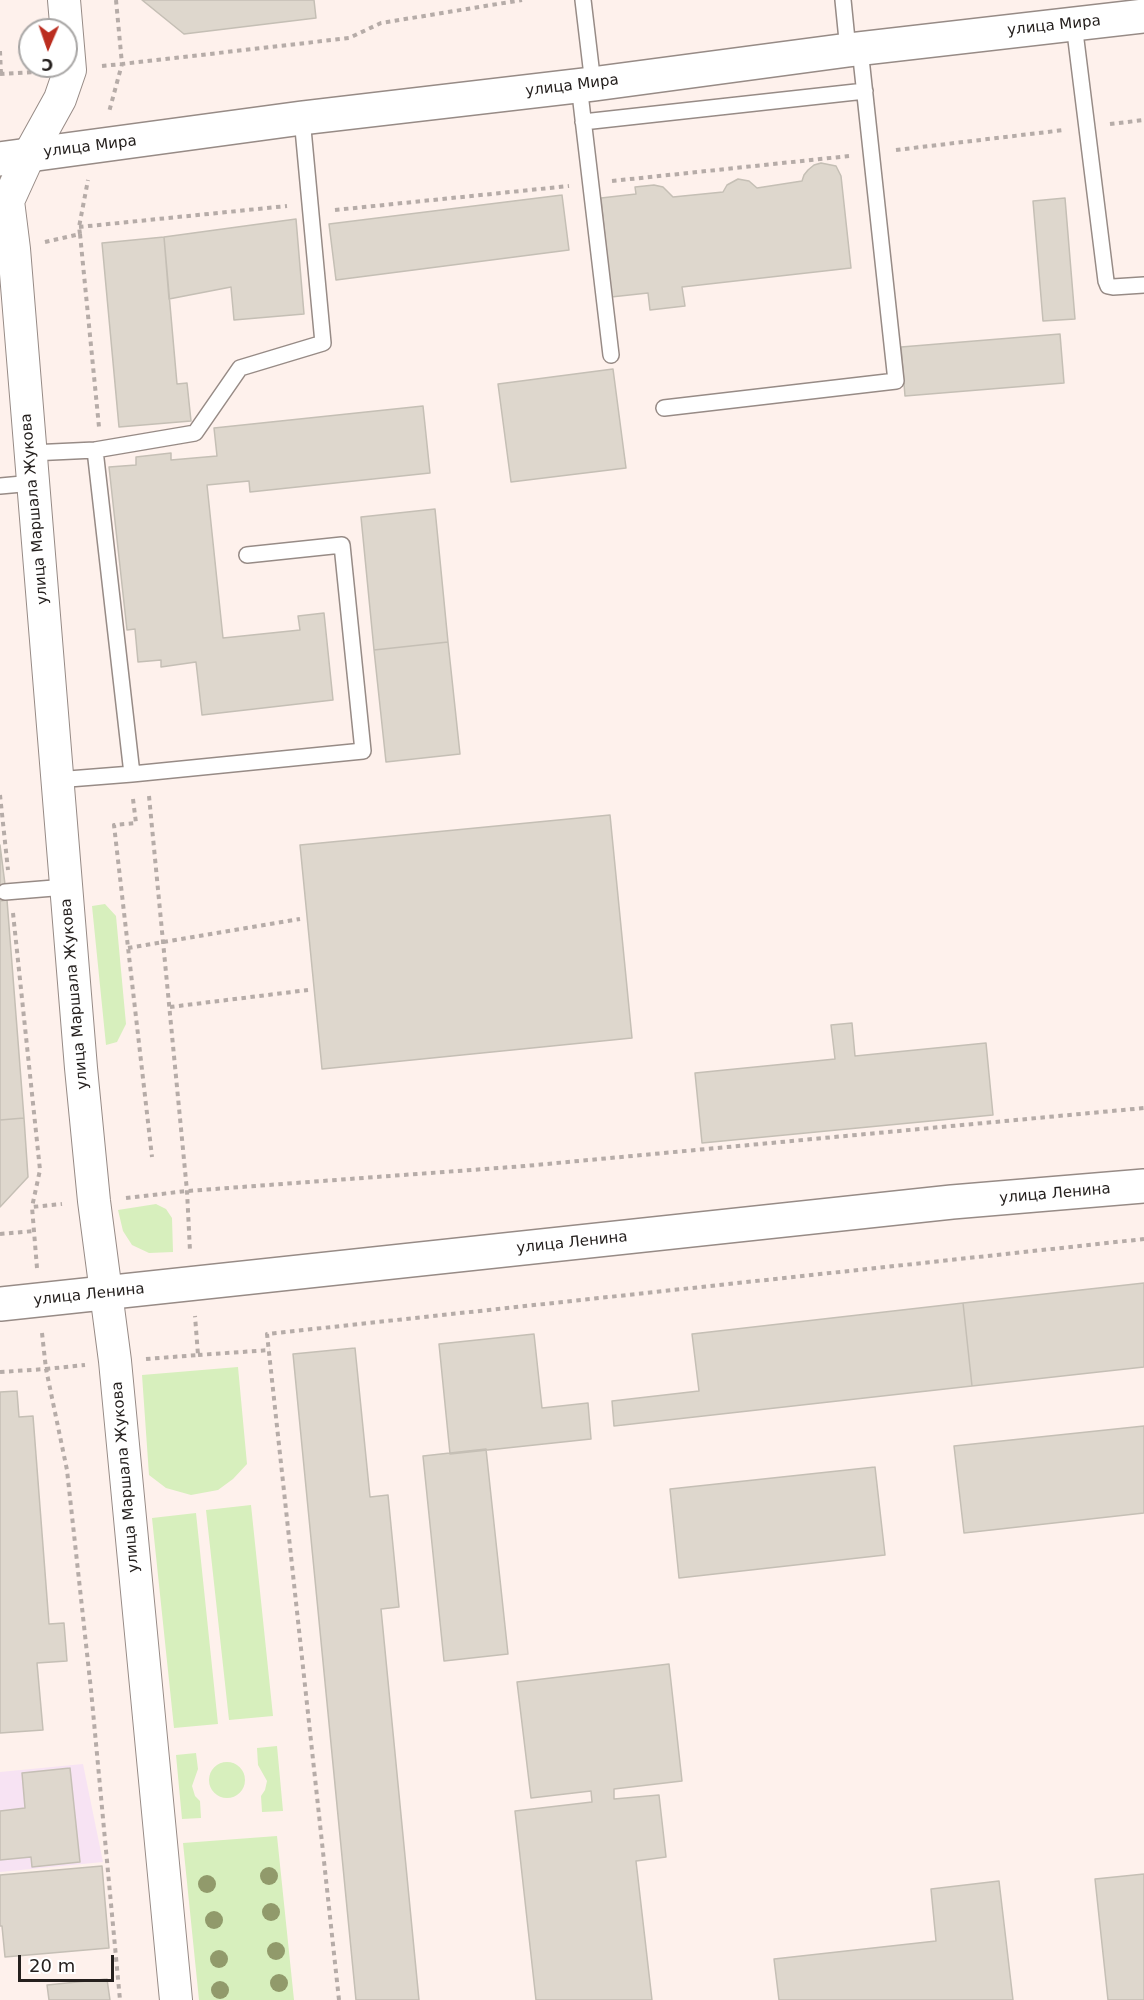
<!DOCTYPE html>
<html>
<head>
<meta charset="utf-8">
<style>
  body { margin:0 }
  #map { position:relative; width:1144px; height:2000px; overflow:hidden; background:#fef1ec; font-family:"DejaVu Sans",sans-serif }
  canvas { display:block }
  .north { position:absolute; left:18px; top:18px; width:60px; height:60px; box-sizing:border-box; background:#fff; border:2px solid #a8a6a5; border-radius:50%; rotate:182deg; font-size:16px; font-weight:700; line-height:24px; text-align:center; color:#25201e }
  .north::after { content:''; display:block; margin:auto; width:21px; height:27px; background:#bb2d1f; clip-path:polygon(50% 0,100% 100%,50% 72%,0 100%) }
  .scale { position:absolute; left:18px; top:1955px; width:96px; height:27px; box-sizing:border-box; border:3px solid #25201e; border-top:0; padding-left:8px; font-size:18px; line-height:21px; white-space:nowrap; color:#25201e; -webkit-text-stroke:4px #fff; paint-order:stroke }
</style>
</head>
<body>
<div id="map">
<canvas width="1144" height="2000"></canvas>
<div class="north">С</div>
<div class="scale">20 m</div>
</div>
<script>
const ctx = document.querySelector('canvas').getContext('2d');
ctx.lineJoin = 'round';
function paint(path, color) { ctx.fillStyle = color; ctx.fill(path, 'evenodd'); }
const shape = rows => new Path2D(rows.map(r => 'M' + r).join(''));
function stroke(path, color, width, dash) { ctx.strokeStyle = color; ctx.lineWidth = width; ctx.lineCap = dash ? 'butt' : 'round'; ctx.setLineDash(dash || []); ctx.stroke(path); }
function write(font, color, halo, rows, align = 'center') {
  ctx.font = font + ' "DejaVu Sans",sans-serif'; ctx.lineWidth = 4.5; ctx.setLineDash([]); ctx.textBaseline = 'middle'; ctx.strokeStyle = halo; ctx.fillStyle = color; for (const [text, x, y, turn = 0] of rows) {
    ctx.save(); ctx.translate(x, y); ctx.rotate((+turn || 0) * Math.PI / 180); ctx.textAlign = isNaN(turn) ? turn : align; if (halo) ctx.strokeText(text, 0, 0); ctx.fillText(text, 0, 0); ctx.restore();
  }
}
const education = shape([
  [83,1764,103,1862,0,1872,0,1772]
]);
const green = shape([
  [105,904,116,916,126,1024,117,1042,106,1045,92,906],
  [156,1204,166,1209,172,1218,173,1252,149,1253,132,1245,123,1231,118,1210],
  [238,1367,247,1464,233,1479,218,1490,191,1495,166,1488,149,1475,142,1375],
  [251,1505,273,1716,229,1720,206,1510],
  [196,1513,218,1724,174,1728,152,1518],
  [277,1746,283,1811,262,1812,261,1796,265,1790,267,1781,258,1765,257,1748],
  [196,1753,198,1769,192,1786,195,1796,200,1801,201,1818,182,1819,176,1755],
  '209 1780a18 18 0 1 1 36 0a18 18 0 1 1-36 0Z',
  [277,1836,294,2000,199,2000,183,1843]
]);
const building = shape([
  [142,0,314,0,316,18,184,34,142,0],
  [821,163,836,166,841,176,851,268,682,287,685,306,650,310,648,293,611,297,601,198,636,194,635,187,654,185,663,187,673,197,723,192,727,185,738,179,749,181,757,188,802,181,804,175,808,170,814,165,821,163],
  [562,195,569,250,336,280,329,224,562,195],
  [1065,198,1075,319,1043,321,1033,201,1065,198],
  [296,219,304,314,234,320,231,287,169,299,164,237,296,219],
  [164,237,177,384,187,383,191,421,119,427,102,243,164,237],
  [1060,334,1064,383,905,396,901,347,1060,334],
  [613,369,626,468,511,482,498,384,613,369],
  [423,406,430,473,250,492,249,481,207,485,223,638,300,630,298,616,324,613,333,700,202,715,196,662,161,667,161,660,138,662,135,629,127,630,109,467,136,465,136,457,171,453,171,460,217,456,214,428,423,406],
  [435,509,448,642,374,650,361,517,435,509],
  [448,642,460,754,386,762,374,650,448,642],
  [610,815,632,1038,322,1069,300,845,610,815],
  [0,845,7,900,0,901,0,845],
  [7,900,24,1118,0,1120,0,901,7,900],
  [852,1023,855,1056,986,1043,993,1115,702,1143,695,1073,835,1059,831,1025,852,1023],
  [24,1118,28,1177,0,1207,0,1120,24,1118],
  [1144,1283,1144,1367,972,1386,963,1303,1144,1283],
  [963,1303,972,1386,614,1426,612,1401,699,1391,692,1334,963,1303],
  [534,1334,542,1408,588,1403,591,1439,450,1454,439,1344,534,1334],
  [355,1348,370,1497,388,1495,399,1607,381,1609,419,2000,356,2000,293,1354,355,1348],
  [17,1391,19,1417,33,1416,49,1624,64,1623,67,1661,37,1663,43,1730,0,1733,0,1392,17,1391],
  [1144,1426,1144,1513,964,1533,954,1446,1144,1426],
  [486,1449,508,1654,444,1661,423,1456,486,1449],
  [875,1467,885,1555,679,1578,670,1489,875,1467],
  [669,1664,682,1781,614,1789,614,1799,659,1795,666,1857,636,1861,652,2000,536,2000,515,1811,592,1802,591,1791,531,1798,517,1682,669,1664],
  [70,1768,80,1862,32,1867,31,1857,0,1860,0,1811,25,1808,22,1773,70,1768],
  [102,1866,109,1948,5,1957,2,1926,0,1926,0,1875,102,1866],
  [1144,1874,1144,2000,1108,2000,1095,1879,1144,1874],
  [999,1881,1013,2000,779,2000,774,1959,936,1941,931,1889,999,1881],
  [107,1979,110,2000,49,2000,47,1985,107,1979]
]);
const path = shape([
  [116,0,122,64,349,38,381,23,522,0],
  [0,51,1,74],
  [102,66,122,64,109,112],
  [0,74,34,72],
  [1110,124,1144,120],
  [896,150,1064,130],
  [612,181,849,156],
  [335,210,569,186],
  [79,227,287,206],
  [80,234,99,427],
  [45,242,80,234,79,227,88,180],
  [0,795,8,870],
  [149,796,187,1191,190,1251],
  [133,799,136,823,114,825,152,1157],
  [13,913,40,1170,32,1207],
  [128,948,300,919],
  [170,1007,308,990],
  [126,1198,187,1191,525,1166,1144,1108],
  [0,1234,34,1231],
  [37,1268,32,1207,62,1204],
  [42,1333,46,1369,85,1365],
  [198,1355,270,1350],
  [146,1359,198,1355,195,1316],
  [0,1372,46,1369,67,1470,91,1690,120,2000],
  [339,2000,267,1334,1144,1239]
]);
const service = shape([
  [583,0,593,84],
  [843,0,848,50],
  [1074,24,1106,281,1108,286,1113,287,1144,285],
  [579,85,611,355],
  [583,122,865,91],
  [664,408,896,381,860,49],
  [95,450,132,774],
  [31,453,95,450,195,433,240,368,323,343,302,118],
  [0,486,33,483],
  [56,780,132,774,363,751,342,545,247,555],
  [5,892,66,887]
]);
const minor = shape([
  [64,0,70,70,60,99,29,155,8,201,14,249,81,1068,94,1201,115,1361,176,2000]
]);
const secondary = shape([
  [0,159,302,118,593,84,848,50,1144,16],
  [0,1304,952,1202,1144,1186]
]);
const trees = [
  [269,1876],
  [207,1884],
  [271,1912],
  [214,1920],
  [276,1951],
  [219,1959],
  [279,1983],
  [220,1990]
];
const streetNames = [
  ["улица Мира",1054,26,-6],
  ["улица Мира",572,86,-7],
  ["улица Мира",90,147,-7],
  ["улица Маршала Жукова",35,509,-95],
  ["улица Маршала Жукова",75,994,-95],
  ["улица Ленина",1055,1194,-5],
  ["улица Ленина",572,1243,-6],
  ["улица Ленина",89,1295,-6],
  ["улица Маршала Жукова",126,1477,-95]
];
paint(education, '#f7e3f3');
paint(green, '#d7efbd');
paint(building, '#ded7cd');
stroke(building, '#c5bfb5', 1.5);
stroke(service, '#978b86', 18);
stroke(minor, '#978b86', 34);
stroke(secondary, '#978b86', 36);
stroke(path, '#b6aca8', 4, [4.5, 4.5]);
stroke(service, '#fff', 15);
stroke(minor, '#fff', 32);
stroke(secondary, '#fff', 33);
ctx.fillStyle = '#919a6b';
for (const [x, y] of trees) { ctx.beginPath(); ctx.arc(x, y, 9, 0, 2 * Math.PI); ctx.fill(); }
write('15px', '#25201e', '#fff', streetNames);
</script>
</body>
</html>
